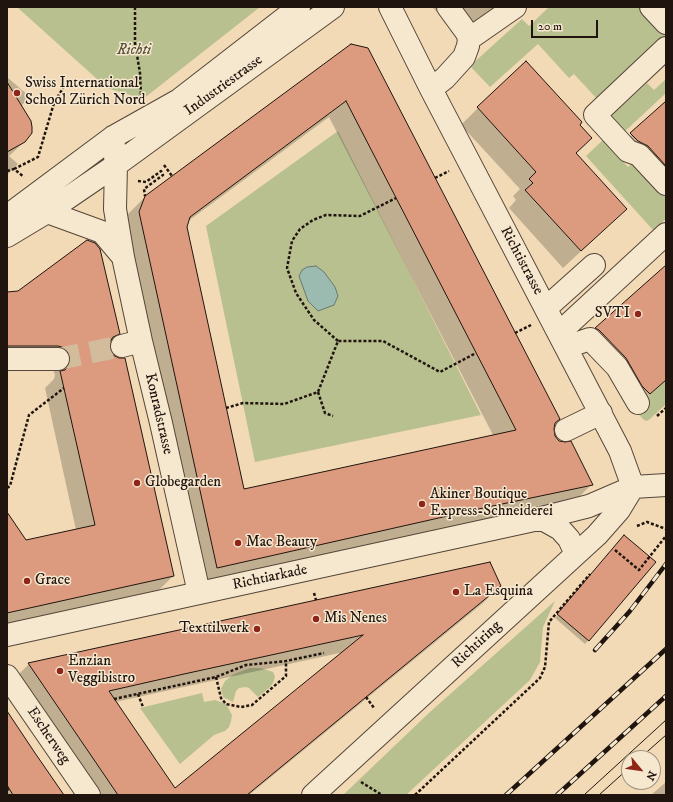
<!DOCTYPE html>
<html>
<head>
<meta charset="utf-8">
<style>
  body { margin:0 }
  #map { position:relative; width:673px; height:802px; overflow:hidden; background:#f1dab5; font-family:"IM FELL DW Pica",serif }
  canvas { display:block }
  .frame { position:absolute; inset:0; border:8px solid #20150e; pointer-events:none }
  .north { position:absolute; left:621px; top:750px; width:40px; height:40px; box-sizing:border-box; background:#f6e7cf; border:1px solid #a09382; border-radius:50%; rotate:119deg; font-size:11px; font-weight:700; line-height:16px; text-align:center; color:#20150e }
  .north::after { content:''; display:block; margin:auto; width:14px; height:18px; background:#8f2418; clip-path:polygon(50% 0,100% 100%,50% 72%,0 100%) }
  .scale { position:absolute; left:531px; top:20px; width:67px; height:18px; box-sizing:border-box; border:2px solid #20150e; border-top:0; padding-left:5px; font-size:12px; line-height:14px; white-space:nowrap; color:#20150e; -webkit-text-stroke:3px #f6e7cf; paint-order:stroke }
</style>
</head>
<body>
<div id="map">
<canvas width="673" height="802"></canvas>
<div class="frame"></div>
<div class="north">N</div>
<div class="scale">20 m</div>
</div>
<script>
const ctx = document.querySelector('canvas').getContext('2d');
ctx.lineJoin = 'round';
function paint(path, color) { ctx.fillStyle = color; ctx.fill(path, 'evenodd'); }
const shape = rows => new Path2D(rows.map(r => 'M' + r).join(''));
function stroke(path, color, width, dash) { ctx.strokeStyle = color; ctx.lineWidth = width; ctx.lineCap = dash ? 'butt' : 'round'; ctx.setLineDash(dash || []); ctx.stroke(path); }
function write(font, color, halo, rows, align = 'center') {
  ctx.font = font + ' "IM FELL DW Pica",serif'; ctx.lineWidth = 3; ctx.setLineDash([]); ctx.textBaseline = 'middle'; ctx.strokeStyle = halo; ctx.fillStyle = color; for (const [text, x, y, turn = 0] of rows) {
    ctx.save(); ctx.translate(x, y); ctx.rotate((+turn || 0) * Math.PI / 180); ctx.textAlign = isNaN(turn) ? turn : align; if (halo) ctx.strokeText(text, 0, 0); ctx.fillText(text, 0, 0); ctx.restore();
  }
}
const green = shape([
  [17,7,260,7,143,99,107,88],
  [549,7,642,7,666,32,666,38,599,101,574,74,569,78,538,44,490,87,470,66,522,19,529,26],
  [666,79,666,93,621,135,607,120,647,83,654,90],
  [338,131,481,415,255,462,206,226],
  [603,140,628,167,634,162,666,197,666,219,653,230,586,156],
  [666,380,666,404,650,419,647,421,644,420,634,409],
  [555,601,543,627,540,662,530,680,406,795,343,795,430,712],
  [250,668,261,668,273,672,275,677,273,683,270,687,258,697,249,688,246,687,239,688,236,691,233,702,223,697,221,689,225,681,234,674],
  [202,693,204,702,215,700,226,704,232,715,231,721,229,727,225,731,214,735,180,764,140,708]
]);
const water = shape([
  [316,266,324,272,335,287,338,296,334,305,318,311,308,301,299,276,302,270,307,267,316,266]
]);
const shadow = shape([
  [432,7,506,7,456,37,441,16],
  [351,45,554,423,553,429,554,436,592,484,575,501,201,584,122,229,128,214,145,197],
  [329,117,493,435,244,490,186,227,187,222],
  [7,77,30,97,21,106,25,141,9,156,18,164,7,175],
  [666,103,666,186,658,193,631,163,614,151],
  [478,108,579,125,591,138,575,154,608,226,563,268,509,208,516,200,513,196,520,189,461,125],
  [666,266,666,380,632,410,609,375,579,345,630,297],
  [7,293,119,333,109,343,109,349,113,356,173,576,157,592,7,625,7,513,26,541,76,530,45,388,54,379,55,375,53,369,7,362],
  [621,539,655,562,585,644,555,618],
  [489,564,500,586,483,603,249,795,90,795,12,681,29,664],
  [344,652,175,789,115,702],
  [7,713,62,795,7,795],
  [666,782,666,795,651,795]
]);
const building = shape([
  [351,44,368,48,560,419,555,423,554,429,555,436,559,441,565,442,571,441,593,485,483,508,217,568,139,212,145,196,351,44],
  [346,101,516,430,244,489,187,227,190,217,346,101],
  [526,61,582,122,580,125,592,138,576,153,627,209,581,251,525,190,533,183,529,179,536,172,477,107,526,61],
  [7,82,31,121,32,127,32,133,25,142,7,152,7,82],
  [666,101,666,166,648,146,638,141,630,133,666,101],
  [87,240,95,243,100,249,120,334,113,337,110,342,110,349,113,355,119,358,125,358,174,576,7,613,7,512,26,540,95,525,60,371,65,370,69,365,70,359,69,353,65,348,58,346,7,346,7,292,18,291,87,240],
  [666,265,666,380,650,394,642,386,626,358,599,330,595,328,666,265],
  [624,535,656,562,589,641,557,614,624,535],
  [490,562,501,586,247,795,118,795,28,663,490,562],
  [363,635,175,788,109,691,184,674,363,635],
  [7,711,35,753,64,795,13,795,7,785,7,711]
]);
const minorTunnel = shape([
  [58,359,122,346]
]);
const path = shape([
  [135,7,135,43,140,73,141,96],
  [164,165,172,176],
  [14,169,38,157,54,103,63,88],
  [7,171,14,169,24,177],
  [435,178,449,171],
  [138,181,146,182,161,171,163,175,144,189,145,196],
  [515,333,531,325],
  [338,341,314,320,296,293,287,268,292,241,300,229,313,220,326,215,360,216,396,198],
  [318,392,325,413,333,416],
  [226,408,243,403,284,404,318,392,338,341,383,341,440,372,476,353],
  [657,416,666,408],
  [7,488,10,486,29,415,64,388],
  [637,526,647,522,666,529],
  [615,550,639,570,666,536],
  [314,593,316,600],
  [216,677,221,698,226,704,241,707,252,705,286,676,286,661],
  [138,694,143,707],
  [366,697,374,708],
  [114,699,216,677,246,665,286,661,324,653],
  [361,782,382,795],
  [7,790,9,789],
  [415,795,540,678,545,667,549,622,590,574]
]);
const minor = shape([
  [390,7,431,89,620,451,633,487],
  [651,7,666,23],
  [469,39,515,7],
  [666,48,595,115,628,151,639,155,666,184],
  [431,89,445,78,464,57,468,46,469,39,467,33,448,7],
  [113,137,116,165,115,209,123,257,141,341,161,423,199,593],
  [47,212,102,232,123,257],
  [7,216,113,137,179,100,299,7],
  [7,236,47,212,116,165,333,7],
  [546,308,594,265],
  [559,333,666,234],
  [122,346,141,341],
  [566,347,590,339,617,367,638,403],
  [7,359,58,359],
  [566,430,601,413],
  [534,520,544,520,560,529,569,539,576,554],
  [7,635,534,520,589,506,633,487,666,485],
  [7,676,89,795],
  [313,795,597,535,619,510,633,487]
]);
const tram = shape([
  [640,758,666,735],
  [584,795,666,720],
  [599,795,629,768]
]);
const rail = shape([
  [595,650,630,611,666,564],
  [506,795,666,649],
  [557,795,666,696]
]);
const markers = [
  [17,93,4,"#8f2418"],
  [638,314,4,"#8f2418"],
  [137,483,4,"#8f2418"],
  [422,504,4,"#8f2418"],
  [238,543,4,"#8f2418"],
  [27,581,4,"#8f2418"],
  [456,592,4,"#8f2418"],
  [316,619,4,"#8f2418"],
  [257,629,4,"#8f2418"],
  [60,671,4,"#8f2418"]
];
const parkNames = [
  ["Richti",134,51]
];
const poiNames = [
  ["Swiss International",25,84],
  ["School Zürich Nord",25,101],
  ["SVTI",630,314,"right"],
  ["Globegarden",145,483],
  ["Akiner Boutique",430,495],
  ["Express-Schneiderei",430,512],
  ["Mac Beauty",246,543],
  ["Grace",35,581],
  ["La Esquina",464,592],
  ["Mis Nenes",324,619],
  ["Texttilwerk",249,629,"right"],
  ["Enzian",68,662],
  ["Veggibistro",68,679]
];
const streetNames = [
  ["Industriestrasse",224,86,-36],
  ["Richtistrasse",521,261,62],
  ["Konradstrasse",158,414,77],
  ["Richtiarkade",270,578,-12],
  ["Richtiring",477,645,-43],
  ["Escherweg",48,736,56]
];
paint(green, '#b8c08f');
paint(water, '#9bbab0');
stroke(water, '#6a786f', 1);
paint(shadow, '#0003');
paint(building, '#dc9b7f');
stroke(building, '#20150e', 1);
stroke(minorTunnel, '#d2bc9c', 22, [22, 11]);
stroke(minor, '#544638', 24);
stroke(path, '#20150e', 2.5, [3, 2]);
stroke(minor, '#f6e7cf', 22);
stroke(tram, '#20150e', 1);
stroke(rail, '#20150e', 4.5);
stroke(rail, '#f6e7cf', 3, [9]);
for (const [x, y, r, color] of markers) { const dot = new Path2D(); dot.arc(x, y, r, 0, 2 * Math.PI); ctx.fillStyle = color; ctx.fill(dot); stroke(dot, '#f6e7cf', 1.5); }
write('italic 15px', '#55513b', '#f6e7cf', parkNames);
write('15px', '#20150e', '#f6e7cf', poiNames, 'left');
write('15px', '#20150e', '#f6e7cf', streetNames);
</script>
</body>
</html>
